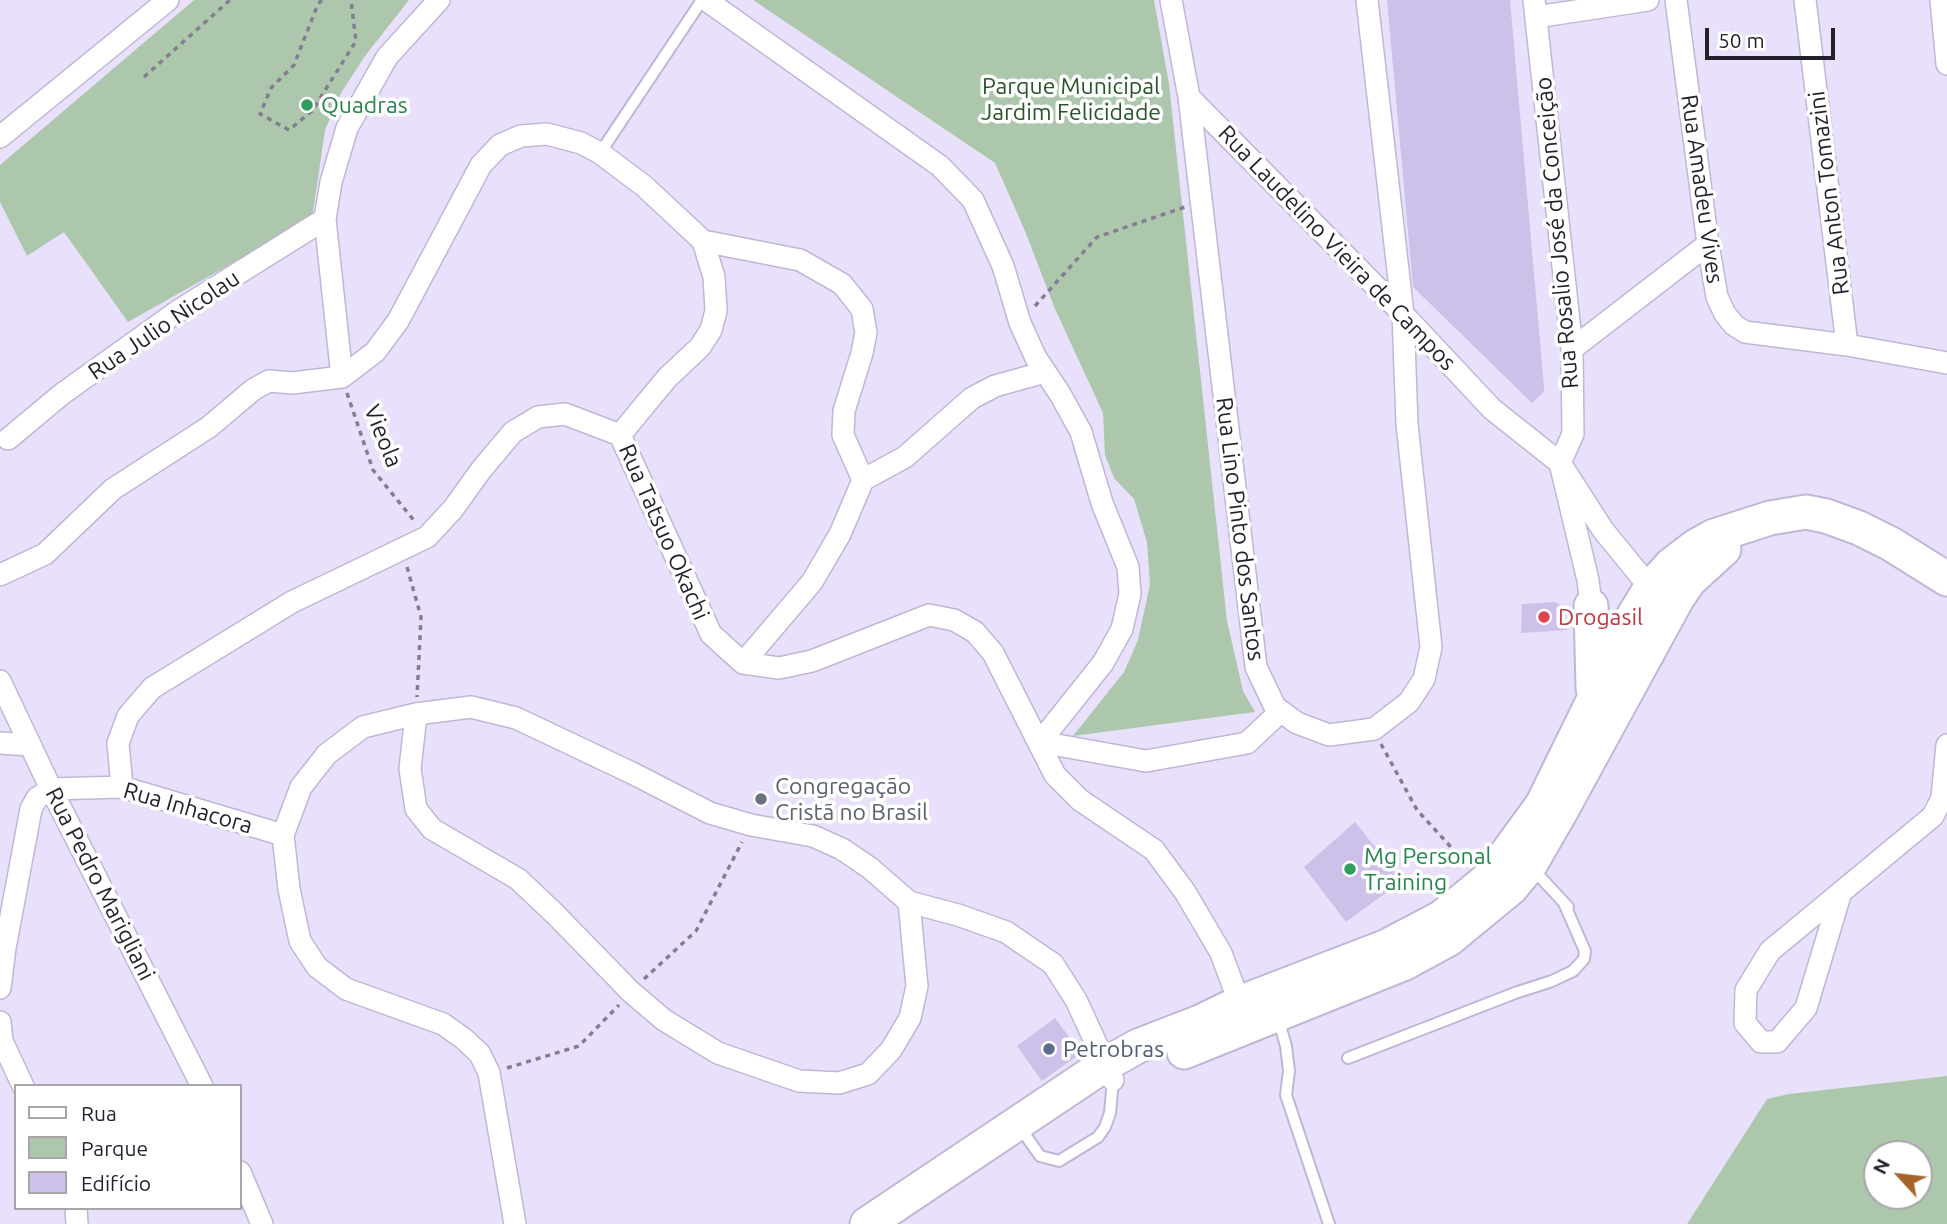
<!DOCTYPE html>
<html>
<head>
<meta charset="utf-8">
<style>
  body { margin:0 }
  #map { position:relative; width:1947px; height:1224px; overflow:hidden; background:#e9e1fc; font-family:Ubuntu,sans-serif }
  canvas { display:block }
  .legend { position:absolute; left:14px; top:1084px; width:228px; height:126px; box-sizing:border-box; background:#fff; border:2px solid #a7a5aa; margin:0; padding:9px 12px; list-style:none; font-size:21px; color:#231f2b }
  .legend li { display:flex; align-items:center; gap:14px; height:35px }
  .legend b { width:35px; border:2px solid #a7a5aa }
  .north { position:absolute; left:1863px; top:1140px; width:70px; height:70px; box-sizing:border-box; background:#fff; border:2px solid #a7a5aa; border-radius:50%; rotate:297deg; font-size:19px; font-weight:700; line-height:28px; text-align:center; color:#231f2b }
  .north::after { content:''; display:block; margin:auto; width:24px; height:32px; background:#a3652a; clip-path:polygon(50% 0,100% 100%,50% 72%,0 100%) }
  .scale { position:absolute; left:1705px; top:28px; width:130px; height:32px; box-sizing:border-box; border:4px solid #231f2b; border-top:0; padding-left:9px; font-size:21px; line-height:24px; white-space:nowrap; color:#231f2b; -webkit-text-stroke:5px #fff; paint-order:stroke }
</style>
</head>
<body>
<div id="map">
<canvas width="1947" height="1224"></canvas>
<ul class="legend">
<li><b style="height:9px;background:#fff"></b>Rua</li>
<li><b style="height:19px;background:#adc7ac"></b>Parque</li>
<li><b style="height:19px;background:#cdc0e9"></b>Edifício</li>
</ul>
<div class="north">N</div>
<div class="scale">50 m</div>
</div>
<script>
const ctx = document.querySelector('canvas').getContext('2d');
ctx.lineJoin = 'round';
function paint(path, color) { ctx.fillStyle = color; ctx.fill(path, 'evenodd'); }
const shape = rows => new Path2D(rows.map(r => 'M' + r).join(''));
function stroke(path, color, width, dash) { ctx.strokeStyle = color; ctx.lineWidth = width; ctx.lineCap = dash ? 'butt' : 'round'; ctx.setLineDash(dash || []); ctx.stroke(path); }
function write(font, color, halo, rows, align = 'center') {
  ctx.font = font + ' Ubuntu,sans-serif'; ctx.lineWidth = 7; ctx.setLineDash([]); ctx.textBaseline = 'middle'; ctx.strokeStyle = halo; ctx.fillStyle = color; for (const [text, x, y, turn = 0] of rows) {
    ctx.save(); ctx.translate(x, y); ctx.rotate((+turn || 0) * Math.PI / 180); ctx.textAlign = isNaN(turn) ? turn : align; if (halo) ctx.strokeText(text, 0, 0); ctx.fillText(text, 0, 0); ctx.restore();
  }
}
const green = shape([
  [194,0,409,0,365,56,341,93,325,130,313,212,307,221,128,322,64,232,27,256,0,202,0,165],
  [753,0,1154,0,1169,84,1227,621,1243,691,1255,712,1073,736,1124,672,1138,640,1150,584,1147,542,1134,499,1114,478,1105,455,1103,413,1055,309,1025,231,995,163],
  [1947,1076,1947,1224,1687,1224,1767,1099,1789,1094],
  [1919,1154,1919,1196,1877,1196,1877,1154]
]);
const building = shape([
  [1387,0,1510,0,1544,387,1544,392,1532,403,1413,287],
  [1555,602,1566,609,1567,630,1521,633,1522,604],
  [1355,822,1402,881,1346,922,1304,867],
  [1055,1018,1081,1053,1042,1081,1017,1046]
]);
const path = shape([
  [322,0,318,4,294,65,271,88,260,114,289,130,312,111,356,41,351,0],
  [144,77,230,0],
  [1035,306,1097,237,1185,207],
  [347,393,373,470,416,523],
  [407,567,421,617,417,697],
  [1381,744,1417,810,1450,846,1469,863],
  [644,979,696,931,742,842],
  [507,1068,579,1046,619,1005]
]);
const lane = shape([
  [600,153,702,0],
  [1531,867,1568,907],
  [1278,1018,1286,1046,1289,1071,1286,1095,1329,1224],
  [1348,1058,1515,993,1552,981,1573,971,1584,959,1585,951,1564,903],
  [1019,1126,1040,1156,1059,1161,1098,1137,1105,1127,1110,1113,1113,1080]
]);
const street = shape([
  [706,0,940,166,973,200,1003,266,1020,323,1036,358,1060,394,1081,432,1102,503,1128,567,1130,594,1122,629,1103,663,1040,742],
  [1171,0,1189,97,1403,314,1492,409,1560,463,1603,530,1657,596],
  [1534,0,1572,349,1573,434,1560,463,1588,580,1591,606,1597,614],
  [1676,0,1708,244,1717,297,1725,314,1734,325,1745,332,1847,345,1947,363],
  [1805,0,1847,345],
  [1941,0,1947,64],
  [1536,17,1648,0],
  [1189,97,1256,667,1275,707,1297,723,1329,735,1374,729,1409,702,1424,679,1431,647,1407,424,1403,314,1367,0],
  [0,137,168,0],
  [703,241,800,260,842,284,862,309,866,333,862,353,844,411,843,435,863,480],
  [1572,349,1708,244],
  [342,377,325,219,331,182,347,128,387,57,439,0],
  [8,439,62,394,178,311,325,219],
  [863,480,905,457,972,398,995,386,1045,372],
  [0,575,45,554,113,489,209,427,254,389,269,381,292,383,342,377,375,352,398,321,481,165,500,145,521,136,547,134,581,143,600,153,644,186,703,241,714,277,716,311,711,330,700,347,667,378,620,435],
  [743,663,812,582,840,534,863,480],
  [0,681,51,789,202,1086],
  [416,714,410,769,416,809,432,829,518,879,555,914,631,992,664,1020,718,1053,799,1081,839,1083,868,1074,891,1050,910,1018,917,986,909,902],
  [1040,742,1146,761,1247,743,1281,711],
  [0,743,30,745],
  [122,787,118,743,128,716,152,688,292,602,427,537,453,509,481,470,513,432,538,417,565,414,620,435,711,634,743,663,779,668,812,661,929,615,954,620,975,632,993,653,1055,775,1080,800,1154,850,1185,892,1221,953,1244,1015],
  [1841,892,1806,1008,1777,1042,1761,1042,1745,1023,1746,990,1770,951,1933,816,1942,798,1947,745],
  [0,988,5,948,31,809,37,798,51,789,122,787,283,835],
  [0,1022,2,1041,23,1086],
  [240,1172,262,1224],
  [76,1208,77,1224],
  [515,1224,489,1073,480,1054,464,1039,443,1024,346,989,317,967,300,941,289,889,283,835,301,787,327,754,363,727,416,714,471,707,516,718,632,773,710,813,751,825,813,836,842,849,870,868,909,902,958,915,1006,932,1053,964,1076,1000,1113,1080]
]);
const primary = shape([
  [1591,606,1593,688],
  [1184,1052,1405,963,1449,939,1511,888,1530,865,1560,813,1677,599,1689,581,1724,549],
  [867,1224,1106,1064,1138,1046,1200,1022,1239,1003,1385,947,1442,917,1488,879,1542,805,1594,699,1620,638,1651,587,1671,565,1696,546,1714,536,1770,518,1806,512,1826,516,1859,528,1891,544,1947,579]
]);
const markers = [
  [307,105,7,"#2e9e5b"],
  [1544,617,7,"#e0444e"],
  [761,799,7,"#6b7280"],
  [1350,869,7,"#2e9e5b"],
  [1049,1049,7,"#5c6f8a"]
];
const parkNames = [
  ["Parque Municipal",1071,86],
  ["Jardim Felicidade",1071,112]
];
const leisureNames = [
  ["Quadras",321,105],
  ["Mg Personal",1364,856],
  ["Training",1364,882]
];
const streetNames = [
  ["Rua Amadeu Vives",1702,189,82],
  ["Rua Anton Tomazini",1829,193,-97],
  ["Rua Rosalio José da Conceição",1557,233,-95],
  ["Rua Laudelino Vieira de Campos",1337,248,46],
  ["Rua Julio Nicolau",164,325,-34],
  ["Vieola",383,436,68],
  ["Rua Lino Pinto dos Santos",1240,529,83],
  ["Rua Tatsuo Okachi",664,532,66],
  ["Rua Inhacora",188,808,16],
  ["Rua Pedro Marigliani",100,884,63]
];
const healthNames = [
  ["Drogasil",1558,617]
];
const worshipNames = [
  ["Congregação",775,786],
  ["Cristã no Brasil",775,812]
];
const serviceNames = [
  ["Petrobras",1063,1049]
];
paint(green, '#adc7ac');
paint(building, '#cdc0e9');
stroke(lane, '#c0b6d7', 14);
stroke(street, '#c0b6d7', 24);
stroke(primary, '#c0b6d7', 37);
stroke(path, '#847e92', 3.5, [5, 5]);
stroke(lane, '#fff', 10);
stroke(street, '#fff', 21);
stroke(primary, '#fff', 33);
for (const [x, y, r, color] of markers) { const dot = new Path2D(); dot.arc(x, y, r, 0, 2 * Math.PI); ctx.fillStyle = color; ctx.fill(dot); stroke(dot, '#fff', 2.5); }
write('23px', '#275528', '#fff', parkNames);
write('23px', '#27864d', '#fff', leisureNames, 'left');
write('23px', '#231f2b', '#fff', streetNames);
write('23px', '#be3a42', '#fff', healthNames, 'left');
write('23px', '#5b616d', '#fff', worshipNames, 'left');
write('23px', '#4e5e75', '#fff', serviceNames, 'left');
</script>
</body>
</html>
